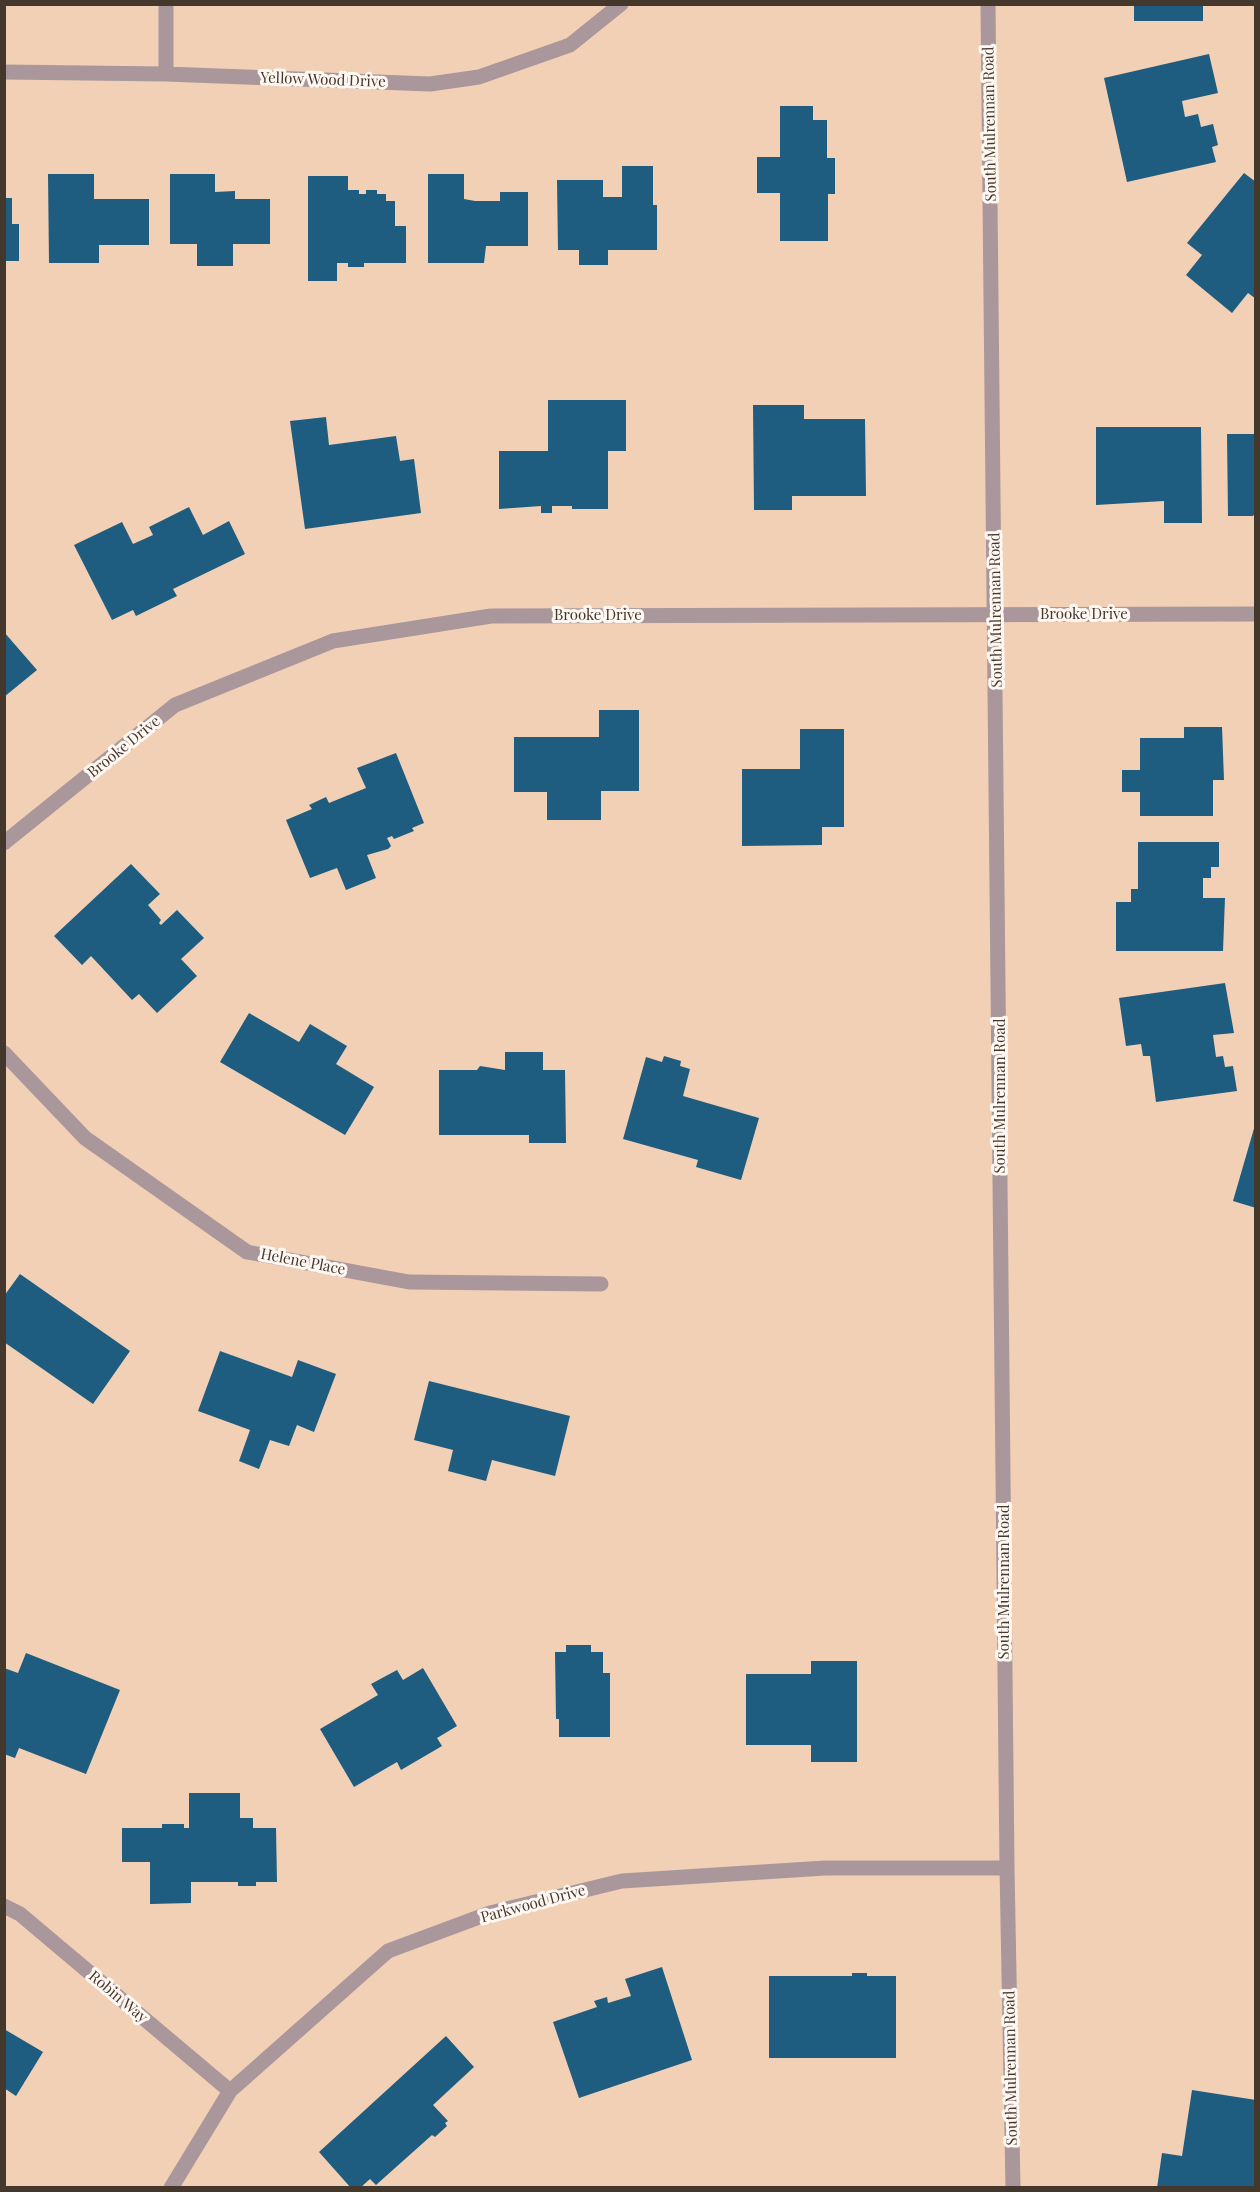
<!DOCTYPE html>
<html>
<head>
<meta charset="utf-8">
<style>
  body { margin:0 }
  #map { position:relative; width:1260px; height:2192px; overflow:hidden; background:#f2d0b6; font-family:"Playfair Display",serif }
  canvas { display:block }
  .frame { position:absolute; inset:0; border:6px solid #44372c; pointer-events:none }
</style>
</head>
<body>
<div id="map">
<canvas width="1260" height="2192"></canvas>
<div class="frame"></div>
</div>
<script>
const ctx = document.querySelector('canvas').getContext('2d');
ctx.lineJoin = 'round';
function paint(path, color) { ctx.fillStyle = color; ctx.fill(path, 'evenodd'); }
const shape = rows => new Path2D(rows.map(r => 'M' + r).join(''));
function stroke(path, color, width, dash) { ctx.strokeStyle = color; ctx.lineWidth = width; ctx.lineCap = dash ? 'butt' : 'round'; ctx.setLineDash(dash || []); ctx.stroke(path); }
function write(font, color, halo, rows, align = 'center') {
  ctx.font = font + ' "Playfair Display",serif'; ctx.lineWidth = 6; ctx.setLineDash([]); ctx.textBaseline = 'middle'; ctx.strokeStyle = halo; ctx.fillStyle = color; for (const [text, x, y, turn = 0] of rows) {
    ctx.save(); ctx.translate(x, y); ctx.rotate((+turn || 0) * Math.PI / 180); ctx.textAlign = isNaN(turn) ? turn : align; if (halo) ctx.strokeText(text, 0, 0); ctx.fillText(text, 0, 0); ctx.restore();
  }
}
const building = shape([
  [1134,4,1203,4,1203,21,1134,21],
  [1209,54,1218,93,1182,101,1185,117,1198,114,1201,127,1213,124,1218,145,1212,147,1216,162,1127,182,1104,78],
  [780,106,813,106,813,120,827,120,827,158,835,158,835,194,828,194,828,241,780,241,780,193,757,193,757,157,780,157],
  [622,166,653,166,653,205,657,205,657,250,608,250,608,265,579,265,579,250,558,250,557,180,603,180,603,197,622,197],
  [1244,173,1256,182,1256,299,1248,293,1232,313,1186,275,1202,255,1187,243],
  [48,174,94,174,94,199,149,199,149,245,99,245,99,263,49,263],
  [170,174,215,174,215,192,235,191,235,199,270,199,270,244,233,244,233,266,197,266,197,244,170,244],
  [428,174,464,174,464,199,475,201,500,201,500,192,528,192,528,246,486,246,484,263,428,263],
  [308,176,348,176,348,190,359,190,359,194,366,194,366,190,377,190,377,194,386,194,386,201,395,201,395,226,406,226,406,263,364,263,364,267,348,267,348,263,337,263,337,281,308,281],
  [4,198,12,198,12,224,19,224,19,261,4,261],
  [548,400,626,400,626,451,608,451,608,509,572,509,572,506,552,506,552,513,541,513,541,506,499,509,499,451,548,451],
  [753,405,804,405,804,419,865,419,866,496,792,496,792,510,754,510],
  [326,417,329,445,396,436,400,461,414,459,421,513,305,529,290,421],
  [1096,427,1201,427,1202,523,1164,523,1164,501,1096,505],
  [1227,434,1256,434,1256,512,1253,516,1228,516],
  [189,507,203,535,229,521,245,554,173,589,177,596,136,616,133,610,112,620,74,545,122,522,133,544,153,535,149,527],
  [4,632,37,670,4,697],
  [599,710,639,710,639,791,601,791,601,820,547,820,547,792,514,792,514,737,599,737],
  [1184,727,1222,727,1224,780,1213,780,1213,816,1140,816,1140,792,1122,792,1122,770,1140,770,1140,738,1184,738],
  [800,729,844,729,844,827,822,827,822,845,742,846,742,769,800,769],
  [396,753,424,823,412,828,414,831,394,839,392,836,387,838,391,846,388,849,367,855,376,878,346,890,337,868,310,878,286,820,312,809,309,805,326,797,329,803,366,788,357,768],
  [1138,842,1219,842,1219,867,1211,867,1211,878,1203,878,1203,898,1225,898,1223,951,1116,951,1116,902,1131,902,1131,889,1138,889],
  [131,864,160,894,148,905,161,920,159,923,161,925,177,910,204,938,181,959,197,976,157,1013,139,994,132,1000,91,956,82,965,54,936],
  [1225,983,1234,1033,1213,1035,1216,1057,1223,1056,1225,1067,1233,1066,1237,1091,1156,1102,1150,1056,1143,1056,1141,1044,1126,1046,1119,998],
  [249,1013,299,1042,310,1024,347,1046,336,1064,374,1087,345,1135,220,1062],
  [505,1052,543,1052,543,1070,565,1070,566,1143,529,1143,529,1135,439,1135,439,1070,477,1070,480,1066,505,1070],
  [664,1056,681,1061,680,1066,690,1069,683,1096,759,1118,741,1180,696,1167,698,1160,623,1139,646,1057,662,1062],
  [1255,1125,1256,1125,1256,1208,1233,1201],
  [20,1274,130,1351,93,1404,4,1342,4,1296],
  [220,1351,292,1377,298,1360,336,1374,314,1432,297,1425,289,1446,270,1440,259,1469,239,1461,250,1430,198,1411],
  [429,1381,570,1416,555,1476,492,1460,486,1481,448,1471,453,1450,414,1440],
  [566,1645,591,1645,591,1652,603,1652,603,1673,610,1673,610,1737,559,1737,559,1719,556,1719,555,1652,566,1652],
  [26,1653,120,1690,86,1774,19,1748,15,1758,4,1754,4,1668,18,1673],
  [811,1661,857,1661,857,1762,811,1762,811,1745,746,1745,746,1674,811,1674],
  [423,1668,457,1726,437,1738,442,1746,401,1770,397,1762,354,1787,320,1729,378,1695,371,1684,397,1670,403,1680],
  [189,1793,240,1793,240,1818,253,1818,253,1828,276,1828,277,1882,256,1882,256,1886,238,1886,238,1882,191,1882,191,1903,150,1904,150,1862,122,1862,122,1828,162,1828,162,1824,184,1824,184,1828,189,1828],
  [662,1967,692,2060,579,2098,553,2022,597,2007,594,2001,607,1997,608,2003,631,1996,625,1979],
  [852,1973,867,1973,867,1976,896,1976,896,2058,769,2058,769,1976,852,1976],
  [4,2029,43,2052,16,2096,4,2088],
  [446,2036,474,2067,433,2105,448,2121,445,2123,447,2126,435,2137,432,2135,376,2185,370,2179,360,2188,351,2188,319,2152],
  [1192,2090,1256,2100,1256,2188,1157,2188,1162,2153,1182,2156]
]);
const minor = shape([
  [988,4,1007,1868,1013,2188],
  [4,72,166,74,430,84,479,77,570,45,621,4],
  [166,74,166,4],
  [4,843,175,705,333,641,491,616,1256,614],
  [4,1053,85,1138,247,1252,409,1282,601,1284],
  [4,1906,20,1914,230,2091],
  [171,2188,230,2091,388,1951,490,1913,622,1881,825,1868,1007,1868]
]);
const streetNames = [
  ["Yellow Wood Drive",323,80,2],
  ["South Mulrennan Road",990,124,-91],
  ["South Mulrennan Road",996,610,-91],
  ["Brooke Drive",1084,614],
  ["Brooke Drive",598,615],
  ["Brooke Drive",124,747,-39],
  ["South Mulrennan Road",1000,1096,-90],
  ["Helene Place",303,1262,11],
  ["South Mulrennan Road",1004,1582,-90],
  ["Parkwood Drive",533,1904,-15],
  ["Robin Way",118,1997,40],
  ["South Mulrennan Road",1011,2068,-91]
];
paint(building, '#1e5c80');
stroke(minor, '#a9979c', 15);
write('15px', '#44372c', '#fef7f2', streetNames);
</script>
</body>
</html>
